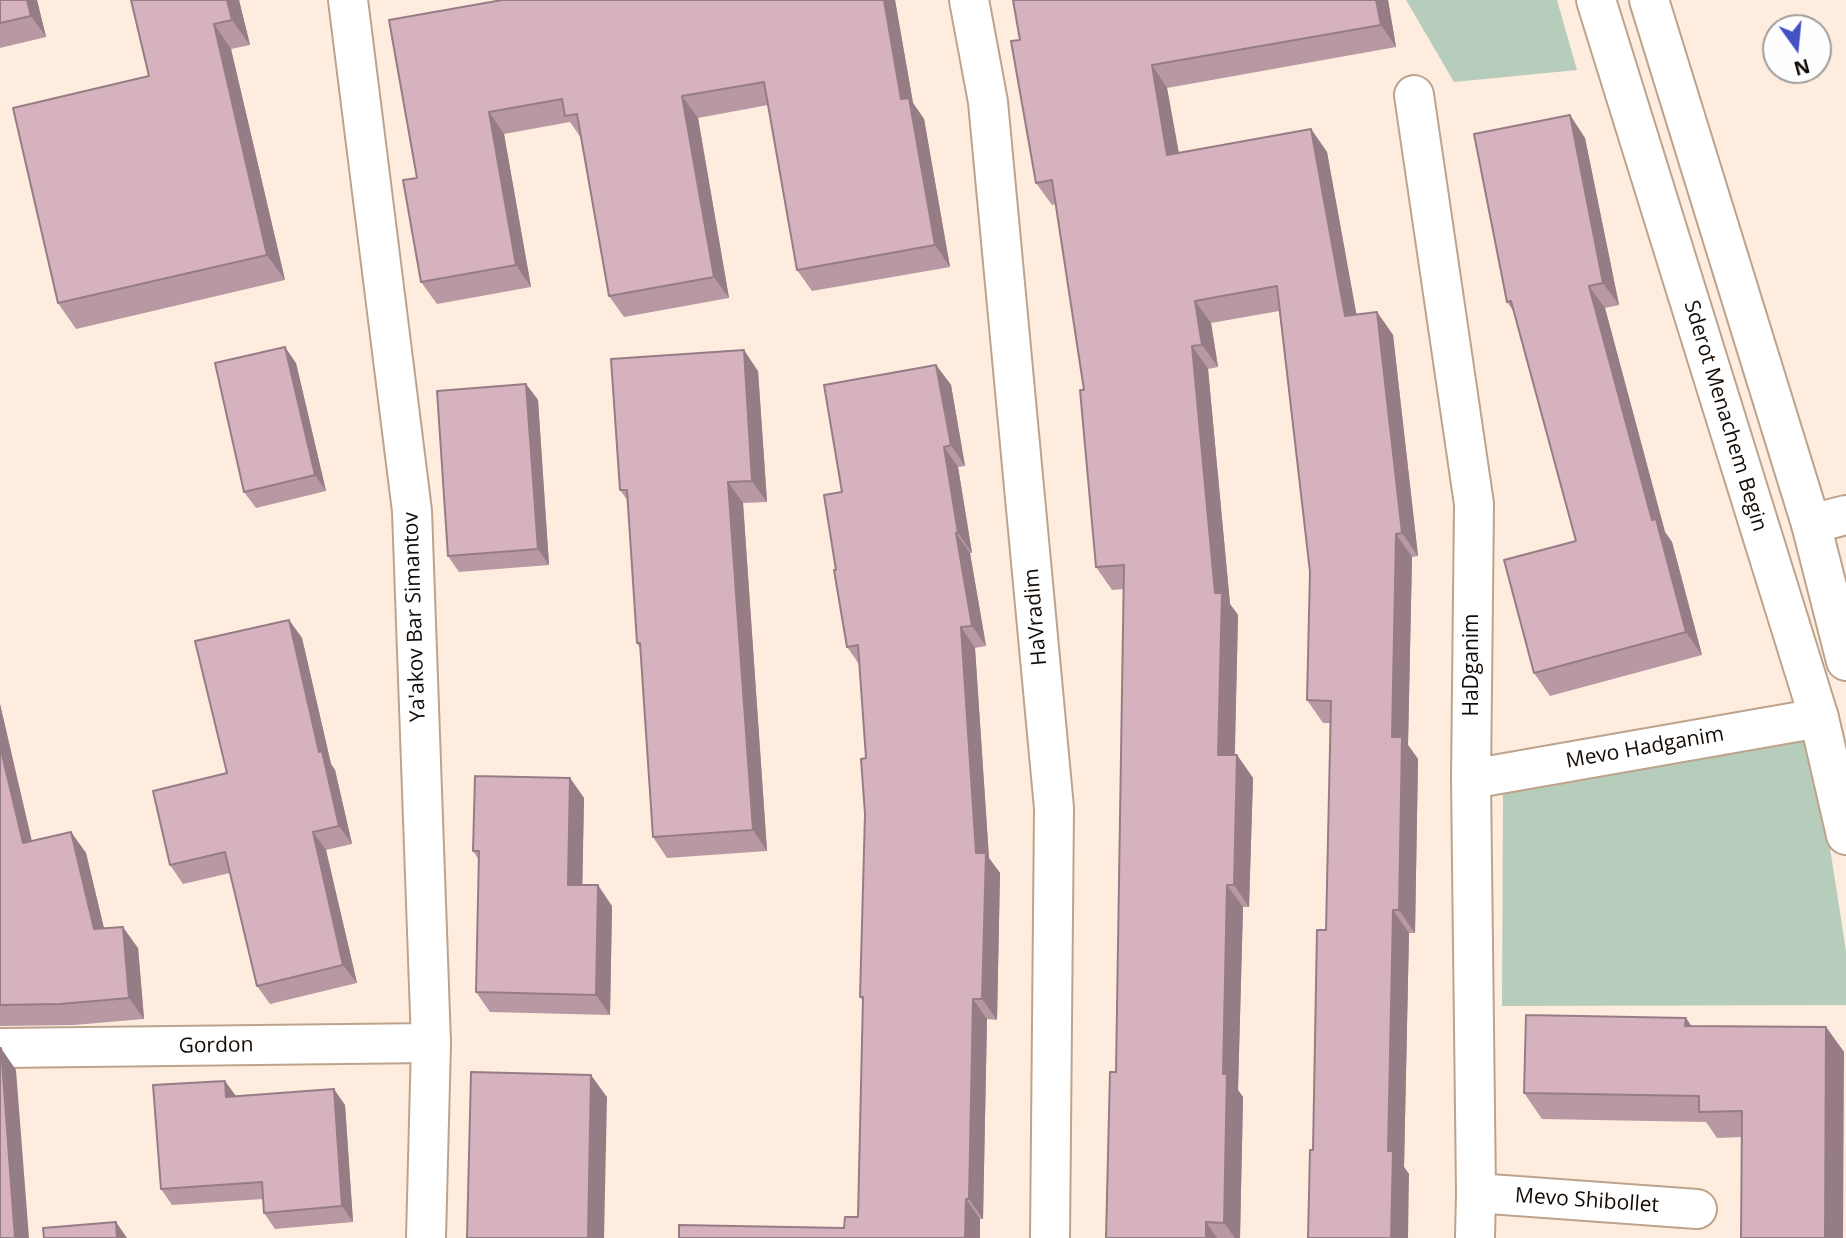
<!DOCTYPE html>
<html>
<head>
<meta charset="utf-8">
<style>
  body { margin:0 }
  #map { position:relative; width:1846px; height:1238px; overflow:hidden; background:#feedde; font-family:"Open Sans",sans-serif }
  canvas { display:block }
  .north { position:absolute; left:1762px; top:14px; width:70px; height:70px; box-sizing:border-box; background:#fefefe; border:2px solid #a09c9a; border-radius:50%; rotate:165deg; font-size:19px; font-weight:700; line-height:28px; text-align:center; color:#130a04 }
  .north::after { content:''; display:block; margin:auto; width:24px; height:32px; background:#4451c5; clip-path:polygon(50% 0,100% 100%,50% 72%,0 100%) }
</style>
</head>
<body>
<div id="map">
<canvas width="1846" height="1238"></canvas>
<div class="north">N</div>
</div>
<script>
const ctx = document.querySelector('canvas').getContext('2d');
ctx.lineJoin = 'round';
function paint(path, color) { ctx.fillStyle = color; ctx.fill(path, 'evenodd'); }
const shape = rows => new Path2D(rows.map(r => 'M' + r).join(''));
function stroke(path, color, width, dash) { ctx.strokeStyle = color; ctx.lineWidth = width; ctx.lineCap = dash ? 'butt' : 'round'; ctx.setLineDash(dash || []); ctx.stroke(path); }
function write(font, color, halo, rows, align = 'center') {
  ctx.font = font + ' "Open Sans",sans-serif'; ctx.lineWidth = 6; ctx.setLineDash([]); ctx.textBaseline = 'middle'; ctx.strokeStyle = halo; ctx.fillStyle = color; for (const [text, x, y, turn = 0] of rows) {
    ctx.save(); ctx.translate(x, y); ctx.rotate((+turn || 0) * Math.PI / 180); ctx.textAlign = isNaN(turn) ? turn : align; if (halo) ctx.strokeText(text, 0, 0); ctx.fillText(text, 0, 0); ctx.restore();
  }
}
const green = shape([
  [1406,0,1557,0,1577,70,1454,82],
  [1812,732,1846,951,1846,1005,1502,1006,1503,787]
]);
const minor = shape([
  [969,0,988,102,1054,808,1050,1238],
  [1414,95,1474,504,1471,779,1476,1193,1475,1238],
  [1811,524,1846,515],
  [1471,779,1819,718],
  [0,1048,431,1043],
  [1476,1193,1697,1209]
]);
const tertiary = shape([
  [348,0,412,511,431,1043,426,1238],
  [1596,0,1819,718,1846,835],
  [1649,0,1811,524,1846,661]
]);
const wall = shape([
  [0,0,37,0,46,37,0,48],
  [239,0,250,45,231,49,285,280,76,329,58,303,149,76],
  [502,0,895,0,913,103,924,119,950,267,812,291,797,270,768,105,698,118,729,298,624,317,609,296,581,138,570,122,504,134,531,287,437,304,421,282,417,178],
  [1388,0,1396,47,1167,88,1179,153,1311,129,1327,152,1356,315,1377,312,1393,335,1418,556,1412,557,1408,745,1418,759,1415,933,1409,933,1404,1167,1409,1174,1313,1150,1326,930,1331,723,1323,723,1307,700,1310,572,1279,311,1211,323,1218,367,1208,369,1230,604,1238,615,1235,755,1237,755,1253,778,1249,907,1243,907,1238,1090,1243,1097,1240,1238,1106,1238,1116,1072,1124,589,1112,590,1096,567,1084,390,1056,204,1052,205,1036,183,1020,40],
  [1570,115,1585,138,1619,305,1605,308,1665,532,1672,542,1702,655,1550,696,1534,673,1576,541,1514,312,1507,302],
  [296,363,326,491,256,508,244,492],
  [936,365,951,385,965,466,958,467,972,553,970,553,986,646,975,648,989,858,1000,873,997,1020,987,1019,983,1219,980,1219,980,1238,679,1238,844,1228,858,1217,863,1001,860,997,866,758,859,664,847,647,836,570,842,492],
  [758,371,767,502,743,503,767,851,667,858,653,837,640,648,637,643,628,501,620,490],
  [526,384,538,400,549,565,459,572,448,556],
  [289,620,302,638,331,764,335,770,352,844,326,850,357,983,270,1004,257,986,230,873,183,884,170,865,227,773],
  [0,704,32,841,71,832,86,853,104,928,138,948,144,1019,74,1025,0,1026],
  [570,778,584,798,582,885,612,906,610,1015,490,1012,476,992,479,860,473,851],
  [1691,1026,1826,1027,1844,1052,1742,1137,1717,1138,1706,1122,1542,1119,1524,1093],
  [236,1097,345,1105,353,1222,275,1229,264,1213,263,1199,172,1205,161,1189]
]);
const shadedWall = shape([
  [27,0,37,0,46,37,31,16],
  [227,0,239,0,250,45,232,20],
  [884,0,895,0,913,103,924,119,950,267,935,245,901,99],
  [1376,0,1388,0,1396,47,1381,25],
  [214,24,231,49,285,280,267,255],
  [1152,65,1167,88,1183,177,1167,155],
  [682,96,698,118,729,298,714,277],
  [489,112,504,134,531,287,516,265],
  [1570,115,1585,138,1619,305,1603,283],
  [1311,129,1327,152,1361,339,1345,316],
  [1589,286,1605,308,1665,532,1672,542,1702,655,1686,632,1652,520],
  [1195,301,1211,323,1218,367,1202,345],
  [1377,312,1393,335,1418,556,1402,533],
  [1192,346,1208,369,1230,604,1238,615,1234,777,1218,755,1215,593],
  [285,347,296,363,326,491,315,475],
  [744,350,758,371,767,502,752,481],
  [936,365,951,385,965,466,951,445],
  [526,384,538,400,549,565,538,549],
  [944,447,958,467,972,553,958,533],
  [728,482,743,503,767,851,753,830],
  [956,533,970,553,986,646,972,626],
  [1396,534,1412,557,1408,745,1418,759,1415,933,1399,910,1392,737],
  [289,620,302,638,331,764,335,770,352,844,339,826,319,752],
  [961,627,975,648,989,858,1000,873,997,1020,982,999,976,853],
  [0,704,37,865,23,843,0,746],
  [1237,755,1253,778,1249,907,1234,885],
  [570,778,584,798,582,905,568,885],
  [71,832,86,853,109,950,94,929],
  [313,832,326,850,357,983,343,965],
  [598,885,612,906,610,1015,596,995],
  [1227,885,1243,907,1238,1090,1243,1097,1240,1238,1235,1238,1224,1223,1223,1074],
  [1393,910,1409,933,1404,1167,1409,1174,1408,1238,1391,1238,1388,1151],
  [123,927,138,948,144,1019,129,998],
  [973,999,987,1019,983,1219,969,1199],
  [1686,1018,1704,1044,1685,1026],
  [1826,1027,1844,1052,1843,1238,1825,1238],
  [1,1048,16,1070,29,1238,15,1238],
  [591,1075,607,1097,604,1238,588,1238],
  [225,1081,236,1096,226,1097],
  [334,1089,345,1105,353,1222,342,1206],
  [966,1199,980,1219,980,1238,965,1238],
  [116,1222,127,1238,117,1238],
  [1206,1222,1217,1238,1206,1238]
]);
const building = shape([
  [0,0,27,0,31,16,0,23,0,0],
  [131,0,227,0,232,20,214,24,267,255,58,303,13,108,149,76,131,0],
  [502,0,884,0,901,99,909,98,935,245,797,270,764,82,682,96,714,277,609,296,577,114,565,116,562,99,489,112,516,265,421,282,403,180,417,178,389,20,502,0],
  [1013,0,1376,0,1381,25,1152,65,1167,155,1311,129,1345,316,1377,312,1402,533,1396,534,1392,737,1402,737,1399,910,1393,910,1388,1151,1393,1151,1391,1238,1308,1238,1310,1150,1313,1150,1317,930,1326,930,1331,701,1307,700,1310,572,1277,286,1195,301,1202,345,1192,346,1215,593,1222,593,1218,755,1237,755,1234,885,1227,885,1223,1074,1227,1074,1224,1223,1206,1222,1206,1238,1106,1238,1110,1072,1116,1072,1124,565,1096,567,1080,390,1084,390,1052,180,1036,183,1011,41,1020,40,1013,0],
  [1570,115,1603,283,1589,286,1652,520,1656,519,1686,632,1534,673,1504,560,1576,541,1511,301,1507,302,1474,134,1570,115],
  [285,347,315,475,244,492,215,363,285,347],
  [744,350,752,481,728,482,753,830,653,837,640,643,637,643,627,490,620,490,611,359,744,350],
  [936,365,951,445,944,447,958,533,956,533,972,626,961,627,976,853,986,853,982,999,973,999,969,1199,966,1199,965,1238,679,1238,679,1225,844,1228,845,1217,858,1217,863,997,860,997,865,814,861,759,866,758,858,645,847,647,834,570,836,570,824,495,842,492,824,385,936,365],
  [526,384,538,549,448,556,437,391,526,384],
  [289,620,319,752,322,751,339,826,313,832,343,965,257,986,225,852,170,865,153,791,227,773,195,641,289,620],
  [0,746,23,843,71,832,94,929,123,927,129,998,60,1004,0,1005,0,746],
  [475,776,570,778,568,885,598,885,596,995,476,992,479,851,473,851,475,776],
  [1526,1015,1686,1018,1685,1026,1826,1027,1825,1238,1741,1238,1742,1111,1699,1112,1699,1096,1524,1093,1526,1015],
  [0,1048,1,1048,15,1238,0,1238,0,1048],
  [471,1072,591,1075,588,1238,467,1238,471,1072],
  [225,1081,226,1097,334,1089,342,1206,264,1213,262,1182,161,1189,153,1085,225,1081],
  [116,1222,117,1238,44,1238,43,1228,116,1222]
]);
const streetNames = [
  ["Sderot Menachem Begin",1725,416,73],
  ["Ya'akov Bar Simantov",415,617,-92],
  ["HaVradim",1036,617,-95],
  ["HaDganim",1472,665,-90],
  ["Mevo Hadganim",1645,748,-10],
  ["Gordon",216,1046,-1],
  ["Mevo Shibollet",1587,1201,4]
];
paint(green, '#b6cdbc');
stroke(minor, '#bea38c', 42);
stroke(tertiary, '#bea38c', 42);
stroke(minor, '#fff', 38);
stroke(tertiary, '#fff', 38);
paint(wall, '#b898a3');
paint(shadedWall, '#967c85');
paint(building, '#d6b1be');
stroke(building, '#967c85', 2);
write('21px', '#130a04', '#fefefe', streetNames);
</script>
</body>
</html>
